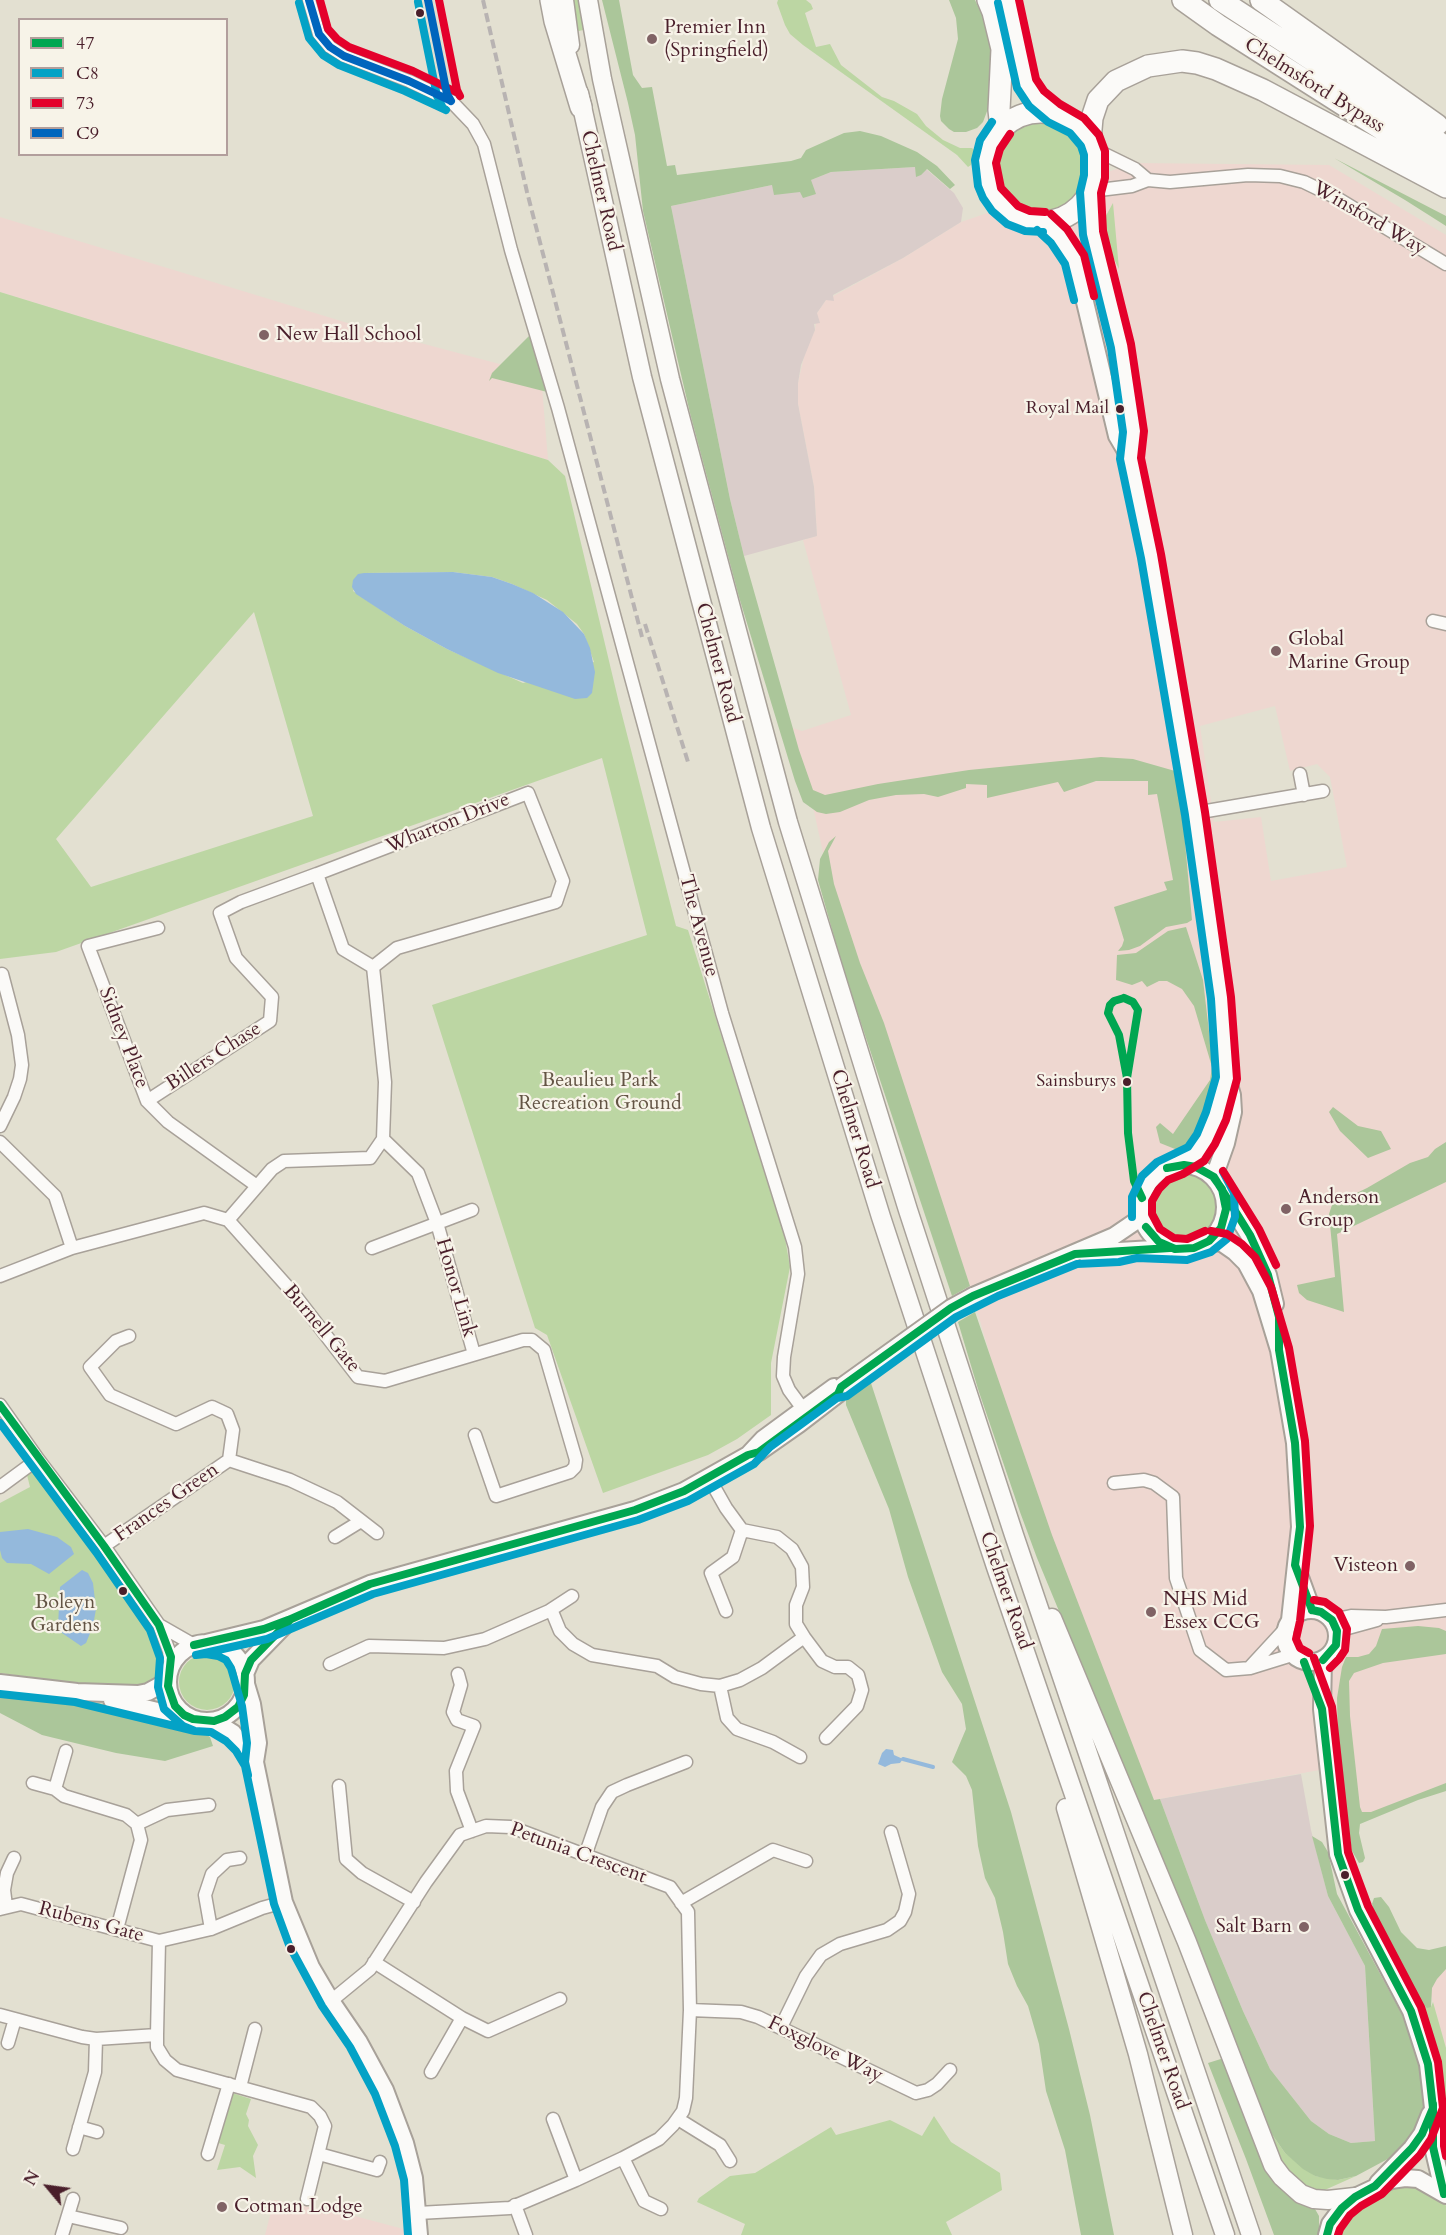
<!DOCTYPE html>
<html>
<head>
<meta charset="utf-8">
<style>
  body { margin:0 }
  #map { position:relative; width:1446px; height:2235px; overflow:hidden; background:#e3e0d1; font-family:Cardo,serif }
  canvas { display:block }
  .legend { position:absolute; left:18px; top:18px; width:210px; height:138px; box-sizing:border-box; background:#f7f3e8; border:2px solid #b29e9c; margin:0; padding:8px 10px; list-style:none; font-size:18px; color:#4a1f2b }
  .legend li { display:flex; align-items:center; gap:12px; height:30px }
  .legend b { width:30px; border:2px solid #b29e9c }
  .north { position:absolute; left:18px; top:2157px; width:60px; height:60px; -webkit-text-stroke:4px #f7f3e8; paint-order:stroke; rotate:299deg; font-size:16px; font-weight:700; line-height:24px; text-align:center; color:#4a1f2b }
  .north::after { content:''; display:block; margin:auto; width:21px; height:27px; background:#4a1f2b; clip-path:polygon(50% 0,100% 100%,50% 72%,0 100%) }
</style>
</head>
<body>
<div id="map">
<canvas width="1446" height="2235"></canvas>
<ul class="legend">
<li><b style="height:8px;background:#00a651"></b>47</li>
<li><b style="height:8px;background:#04a2c6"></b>C8</li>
<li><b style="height:8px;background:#e4002b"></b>73</li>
<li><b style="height:8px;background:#0065bd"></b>C9</li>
</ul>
<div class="north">N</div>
</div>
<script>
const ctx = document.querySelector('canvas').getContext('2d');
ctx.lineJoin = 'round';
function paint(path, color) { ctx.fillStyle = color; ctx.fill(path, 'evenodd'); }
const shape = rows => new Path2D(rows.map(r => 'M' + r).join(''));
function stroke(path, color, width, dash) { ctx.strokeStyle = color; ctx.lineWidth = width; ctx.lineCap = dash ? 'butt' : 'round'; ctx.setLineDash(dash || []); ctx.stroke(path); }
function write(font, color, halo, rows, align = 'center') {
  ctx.font = font + ' Cardo,serif'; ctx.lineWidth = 4.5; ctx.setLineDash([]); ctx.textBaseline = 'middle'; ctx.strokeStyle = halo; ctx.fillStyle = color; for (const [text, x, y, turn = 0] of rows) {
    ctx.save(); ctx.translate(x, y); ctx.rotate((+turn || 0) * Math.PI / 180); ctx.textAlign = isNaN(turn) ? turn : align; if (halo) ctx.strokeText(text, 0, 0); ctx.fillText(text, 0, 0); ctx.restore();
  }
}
const built = shape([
  [1134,163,1329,165,1446,235,1446,1784,1354,1820,1347,1765,1154,1800,1044,1541,970,1286,826,866,811,798,793,728,802,731,851,715,803,540,817,536,814,487,798,404,798,383,806,348,815,330,817,313,826,300,903,258,961,222],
  [1275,706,1290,771,1317,764,1330,777,1347,867,1271,881,1261,817,1214,822,1200,726],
  [0,217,364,328,541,375,548,460,0,292],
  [1446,1962,1446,2048,1424,1970],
  [274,2200,351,2215,407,2230,406,2235,265,2235]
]);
const industrial = shape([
  [915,167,926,169,954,193,963,208,961,222,903,258,833,295,834,301,826,300,817,313,820,323,814,324,815,330,801,365,798,383,798,404,814,487,817,536,744,556,730,499,671,206,772,185,811,180,831,172],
  [1301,1774,1311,1830,1328,1896,1365,1966,1375,2141,1351,2143,1329,2134,1311,2121,1270,2069,1243,2011,1205,1920,1160,1799]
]);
const green = shape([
  [570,0,582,0,583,30,575,32],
  [778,0,806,0,811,4,813,9,805,13,816,47,830,44,841,65,882,97,894,101,917,114,926,126,943,140,960,148,972,148,974,150,971,165,968,167,957,155,803,45,790,34,785,25,777,3],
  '994 167a47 47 0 1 1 94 0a47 47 0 1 1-94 0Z',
  [1113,203,1119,269,1109,249,1103,221],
  [0,292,548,460,565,476,619,703,676,926,688,930,785,1238,790,1267,771,1363,771,1415,737,1439,708,1455,603,1493,547,1335,535,1328,432,1005,647,935,602,758,56,952,0,959],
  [453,572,492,577,512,584,547,600,577,624,584,634,594,662,523,683,447,649,405,626,353,591,364,573],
  [254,612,313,816,91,887,56,839],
  '1150 1207a33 33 0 1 1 66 0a33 33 0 1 1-66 0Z',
  [38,1468,91,1537,93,1542,92,1547,95,1553,107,1560,131,1593,165,1651,166,1662,163,1674,153,1680,144,1684,81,1684,0,1673,0,1503,30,1487,27,1475],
  '179 1682a28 28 0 1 1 56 0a28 28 0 1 1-56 0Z',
  [1420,2002,1424,2006,1431,2007,1433,2002,1446,2048,1446,2117,1440,2055],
  [229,2092,251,2099,246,2114,249,2120,248,2126,258,2145,253,2156,256,2178,240,2167,217,2170,225,2145,215,2142],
  [934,2116,951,2142,1000,2173,1001,2182,1002,2190,946,2222,952,2235,741,2235,745,2224,697,2202,699,2198,730,2176,755,2173,831,2127,836,2135,890,2120,922,2136],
  [1260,2117,1285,2153,1315,2176,1338,2180,1356,2176,1318,2193,1307,2189,1286,2173],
  [1405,2187,1416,2187,1444,2202,1446,2206,1446,2235,1336,2235,1338,2228,1348,2214,1360,2204,1393,2188]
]);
const forest = shape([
  [602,0,619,0,633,75,642,88,652,87,667,166,675,165,677,175,791,161,801,158,806,150,844,133,860,131,881,136,917,152,937,166,955,185,950,189,927,169,921,175,916,177,915,167,831,172,811,180,816,194,803,198,800,192,774,195,772,185,671,206,730,499,744,556,799,750,813,790,825,795,878,784,969,770,1101,757,1133,759,1175,771,1184,831,1192,920,1187,923,1166,927,1140,946,1129,950,1118,951,1122,946,1124,940,1114,907,1167,890,1164,882,1173,880,1157,794,1148,795,1148,781,1096,781,1064,792,1058,782,987,798,987,785,966,784,966,788,938,797,924,794,896,795,869,800,840,812,826,814,817,812,803,802,795,781,739,597,690,413,643,211,635,135,628,103],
  [949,0,975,0,987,25,992,47,989,106,983,122,977,128,966,132,954,132,949,129,941,121,940,116,942,99,958,39,956,18],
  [1334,158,1446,216,1446,226,1405,200],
  [540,325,559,395,492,378,489,381,492,373],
  [836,836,828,851,834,884,860,963,884,1023,970,1286,952,1296,844,972,818,880,820,859,829,842],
  [1186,927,1203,980,1215,1083,1212,1102,1199,1136,1186,1150,1175,1149,1160,1143,1156,1127,1160,1123,1173,1134,1210,1080,1212,1067,1194,1006,1182,989,1167,981,1159,981,1147,987,1142,981,1132,985,1116,980,1117,955,1136,953,1168,931],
  [1333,1107,1358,1126,1381,1131,1391,1149,1368,1158,1340,1131,1329,1112],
  [1446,1142,1446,1182,1337,1234,1344,1312,1307,1300,1299,1293,1297,1285,1335,1277,1329,1214,1332,1205,1367,1188,1410,1163,1428,1157,1435,1149],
  [975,1312,1052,1535,1154,1800,1160,1799,1205,1920,1243,2011,1270,2069,1311,2121,1329,2134,1351,2143,1375,2141,1365,1966,1328,1896,1312,1836,1322,1842,1328,1852,1337,1894,1404,2018,1423,2074,1426,2100,1421,2121,1411,2139,1399,2153,1356,2176,1338,2180,1327,2179,1315,2176,1303,2169,1285,2153,1260,2117,1127,1775,1037,1558,1020,1512,978,1389,958,1322],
  [870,1380,1011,1812,1069,2029,1090,2115,1114,2235,1081,2235,1065,2150,1046,2091,1039,2044,1028,2006,1017,1986,1008,1964,1003,1932,995,1898,985,1878,978,1846,972,1790,966,1776,952,1762,966,1729,962,1704,942,1672,908,1577,889,1509,846,1405,846,1398],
  [1418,1626,1439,1628,1446,1631,1446,1654,1383,1663,1354,1673,1349,1681,1350,1716,1360,1807,1362,1812,1371,1812,1446,1783,1446,1791,1418,1800,1360,1824,1359,1833,1365,1858,1363,1862,1359,1863,1352,1851,1345,1810,1338,1745,1337,1698,1342,1667,1346,1657,1358,1657,1369,1654,1376,1646,1382,1629],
  [0,1689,72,1697,161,1717,192,1726,210,1737,213,1746,165,1761,116,1753,42,1735,0,1713],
  [1381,1897,1389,1907,1401,1932,1417,1948,1429,1950,1446,1946,1446,1969,1437,1979,1432,1988,1431,2007,1427,2008,1419,2000,1374,1911,1372,1904,1374,1898],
  [1224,2058,1250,2128,1309,2205,1315,2209,1319,2216,1319,2235,1274,2235,1246,2159,1208,2063]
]);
const water = shape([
  [453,572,492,577,512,584,533,593,563,612,584,634,590,648,595,672,592,693,587,698,575,699,498,673,447,649,405,626,356,594,352,587,353,580,358,574,364,573],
  [28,1529,57,1537,71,1547,74,1554,49,1574,31,1564,7,1563,2,1558,0,1550,0,1532],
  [82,1570,88,1573,93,1583,96,1609,93,1626,86,1643,81,1646,59,1631,58,1626,60,1587],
  [886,1749,893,1750,894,1755,903,1759,900,1763,891,1764,885,1767,878,1764,882,1753]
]);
const stream = shape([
  [903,1759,933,1767]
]);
const street = shape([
  [309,0,319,34,330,47,344,56,409,81,451,101,473,124,484,144,511,250,558,408,722,1013,795,1247,798,1274,784,1357,783,1376,789,1390,803,1409],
  [1092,148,1135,169,1148,180],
  [1091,191,1132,186,1148,180,1170,182,1248,175,1280,176,1304,182,1335,197,1446,264],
  [1433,621,1446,624],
  [1300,774,1304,795],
  [528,793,563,881,556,902,397,948,373,967,343,949,317,874,528,793],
  [1195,813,1323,791],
  [158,928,88,946,147,1101,168,1122,257,1186],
  [0,975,2,974,18,1035,22,1065,20,1079,14,1097,0,1126],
  [147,1101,270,1021,272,997,236,958,220,913,241,902,317,874],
  [383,1139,418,1173,437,1223,474,1354],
  [0,1142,55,1196,72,1248],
  [228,1220,272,1169,284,1161,370,1158,383,1139,385,1082,373,967],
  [372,1248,472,1210],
  [0,1276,72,1248,204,1213,228,1220,294,1294,358,1377,385,1381,523,1340,532,1340,544,1350,576,1460,575,1467,570,1472,496,1496,475,1435],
  [0,1405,38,1459,104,1546,159,1625,169,1651,171,1667],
  [229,1460,290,1480,337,1502,377,1533],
  [1114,1483,1144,1480,1154,1483,1173,1497,1176,1578,1200,1650,1226,1670,1250,1668,1292,1655],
  [0,1487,38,1459],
  [335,1537,361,1521],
  [104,1546,229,1460,233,1430,227,1414,212,1407,176,1424,110,1395,90,1367,116,1341,129,1336],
  [549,1611,572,1596],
  [726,1611,711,1573,733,1557,742,1530],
  [1332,1620,1351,1616,1386,1617,1446,1610],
  [159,1625,194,1645],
  [1337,1631,1377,1620],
  [804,1637,822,1661,835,1667,848,1667,858,1675,862,1690,857,1706,826,1738],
  [330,1664,369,1646,444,1648,485,1639,549,1611,553,1614,560,1631,573,1644,592,1655,657,1666,675,1677,701,1684,720,1686,740,1680,762,1668,804,1637,796,1624,796,1605,803,1587,802,1567,792,1549,777,1537,742,1530,726,1508,709,1478],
  [1250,1667,1286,1628],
  [458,1674,461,1685,453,1712,457,1720,474,1726,456,1771,457,1791,472,1831],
  [720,1686,727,1718,737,1729,773,1742,800,1757],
  [33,1783,55,1789,64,1796,126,1815,137,1824,141,1840,117,1929],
  [339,1786,346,1859,362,1873,414,1902],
  [55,1789,66,1751],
  [137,1824,167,1810,209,1805],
  [585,1856,602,1807,612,1792,627,1785,686,1762],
  [681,1903,773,1850,806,1861],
  [6,1906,4,1890,7,1873,14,1858],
  [0,1909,21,1904,159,1941,211,1929,262,1908,284,1902],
  [211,1929,205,1895,212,1874,227,1860,240,1858],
  [374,1962,462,2018,488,2031,560,1999],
  [331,2001,370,1969,426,1882,460,1835,486,1826,511,1827,670,1887,688,1912,690,2010,686,2098,683,2111,673,2125,659,2139,623,2158,576,2180,510,2208,418,2213],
  [690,2010,741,2012,758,2017,916,2093,928,2090,937,2084,950,2070],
  [0,2015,82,2037,96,2039,157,2035,159,1941],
  [781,2027,806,1976,821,1955,840,1944,887,1930,900,1921,905,1912,909,1894,891,1832],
  [157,2035,157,2047,165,2060,177,2070,311,2107,320,2116,325,2126,307,2199],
  [8,2043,15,2019],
  [431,2072,462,2018],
  [240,2087,255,2029],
  [553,2119,576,2180],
  [678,2119,720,2145,730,2161],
  [79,2127,97,2132],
  [73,2149,95,2072,96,2039],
  [208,2154,229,2084],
  [319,2154,377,2170,380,2162],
  [623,2158,644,2201,661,2209],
  [515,2205,526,2235],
  [68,2216,121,2228],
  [62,2235,73,2199]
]);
const secondary = shape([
  [1090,192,1093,233,1121,346,1134,432,1130,458],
  [1044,222,1059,236,1075,260,1117,436,1130,458,1151,556,1204,869,1208,914,1221,998,1227,1078,1232,1095,1233,1112,1226,1143,1214,1177],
  '1141 1207a42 42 0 1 1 84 0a42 42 0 1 1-84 0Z',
  [1178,1165,1195,1155,1206,1139,1216,1116,1227,1078],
  [1226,1198,1256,1246,1268,1275,1275,1304],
  [1209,1241,1222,1243,1235,1252,1246,1263,1261,1291,1279,1350,1295,1443,1300,1527,1290,1620],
  [1085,1253,1170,1248],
  [973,1296,1114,1236,1142,1217],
  [1297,1569,1312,1610],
  '1285 1636a26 26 0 1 1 52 0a26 26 0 1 1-52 0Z',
  '168 1682a39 39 0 1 1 78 0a39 39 0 1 1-78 0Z',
  [206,1643,264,1629,370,1584,635,1510,684,1491,748,1455,763,1439,812,1403,834,1387,841,1387,838,1394,799,1424,759,1452,748,1455],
  [1323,1660,1322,1709,1338,1854,1358,1910,1411,2011,1428,2064,1433,2108,1433,2147,1444,2194],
  [245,1674,251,1660,288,1622],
  [0,1683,77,1692,138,1694,148,1692,168,1681],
  [246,1684,252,1704,258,1743,255,1762,284,1902,311,1967,331,2001,359,2042,385,2090,405,2143,414,2178,419,2235],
  [112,1700,186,1718],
  [214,1721,233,1733,255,1762],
  [1378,2183,1412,2148,1422,2134,1430,2114],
  [1327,2235,1330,2224,1342,2208,1355,2197,1391,2180,1405,2178,1418,2179,1446,2195]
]);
const primary = shape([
  [564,0,570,45],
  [588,0,602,79,670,379,788,822,908,1210,1014,1535,1251,2235],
  [579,93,642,377,761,828,881,1217,996,1567,1225,2235],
  [1052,1618,1187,1942,1273,2165,1282,2177,1301,2194,1314,2199,1328,2200,1355,2197],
  [1066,1808,1138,2054,1183,2235]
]);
const highway = shape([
  [551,0,555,21,581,107],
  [988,0,993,12,1002,49,999,110,1001,128],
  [1008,0,1017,34,1026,83,1036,98,1054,113],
  [1183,0,1218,25,1446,170],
  [1220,0,1446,147],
  [1261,0,1437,125],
  '986 167a55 55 0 1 1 110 0a55 55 0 1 1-110 0Z',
  [1090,141,1092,118,1098,100,1116,81,1148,66,1182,61,1197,63,1216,69,1263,90,1446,187]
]);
const rail = shape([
  [483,0,527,192,642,637],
  [645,624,688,762]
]);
const secondaryBridge = shape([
  [841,1387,951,1308,973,1296]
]);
const bus1 = shape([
  [1124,998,1133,1002,1138,1010,1127,1078,1119,1035,1108,1013,1110,1005,1114,1001,1124,998],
  [1127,1078,1128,1133,1134,1181,1142,1198],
  [1167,1168,1184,1165,1196,1167,1214,1177,1250,1235,1268,1275,1279,1317,1279,1350,1295,1443,1300,1527,1295,1565,1312,1610],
  [1146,1227,1159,1242,1175,1249,1194,1248,1209,1241,1221,1228,1226,1209,1222,1189,1214,1178],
  [0,1405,104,1546,159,1625,171,1657,168,1686,175,1706,184,1715,193,1719,214,1721,225,1717,238,1707,244,1695,245,1674,251,1660,291,1619,370,1584,635,1510,684,1491,748,1455,759,1452,838,1394,841,1387,951,1308,973,1296,1075,1254,1170,1248],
  [1312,1610,1321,1612,1332,1620,1337,1631,1336,1645,1323,1660],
  [194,1645,264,1629,288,1620],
  [1304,1662,1322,1709,1338,1854,1358,1910,1411,2011,1428,2064,1433,2108,1422,2134,1412,2148,1375,2186,1355,2197,1342,2208,1330,2224,1327,2235],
  [1433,2104,1433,2147,1444,2194]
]);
const bus2 = shape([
  [418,2,437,96,442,106],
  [299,3,309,38,323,55,339,65,405,91,446,110],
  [998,3,1017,88,1029,106,1048,122,1070,133,1081,146,1084,155,1084,175,1080,192,1083,235,1111,348,1123,432,1120,459,1141,558,1185,815,1211,999,1216,1077,1206,1112,1197,1134,1188,1147,1157,1162,1142,1176,1132,1197,1132,1217],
  [992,122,980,140,975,160,978,186,983,198,992,211,1007,224,1025,231,1043,232],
  [1037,230,1051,243,1065,264,1074,300],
  [0,1423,96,1552,150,1630,160,1658,158,1687,164,1709,183,1726,195,1731,209,1732],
  [196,1655,267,1639,373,1594,638,1520,688,1501,754,1464,770,1447,837,1398,847,1396,956,1317,998,1296,1077,1264,1119,1262,1137,1258,1187,1260,1211,1252,1227,1239,1235,1217,1234,1193,1223,1172],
  [196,1655,206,1654,218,1656,226,1660,231,1668,242,1706,247,1743,245,1762,248,1775],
  [0,1694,75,1702,195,1731,211,1732,226,1741,236,1751,245,1766,274,1904,289,1945,322,2006,350,2047,375,2094,395,2146,404,2180,408,2235]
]);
const bus3 = shape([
  [320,0,328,29,337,39,349,47,413,71,456,92],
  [439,0,457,90,460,96],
  [1019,0,1036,79,1044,91,1060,104,1084,118,1099,135,1105,151,1105,178,1101,193,1103,231,1131,344,1144,431,1141,458,1161,554,1205,812,1231,997,1237,1079,1226,1120,1215,1144,1204,1161,1183,1174,1168,1180,1159,1189,1152,1201,1152,1214,1160,1229,1174,1238,1187,1239,1205,1231],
  [1010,134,1000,149,996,163,1001,188,1018,206,1030,211,1045,212],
  [1051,214,1067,229,1084,255,1094,296],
  [1223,1171,1259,1229,1276,1265],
  [1211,1231,1227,1234,1242,1244,1255,1257,1271,1287,1289,1348,1305,1441,1310,1526,1300,1621,1296,1639,1300,1648,1309,1653],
  [1314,1600,1325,1602,1339,1612,1347,1629,1345,1650,1339,1659,1330,1668],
  [1314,1658,1332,1707,1348,1852,1368,1906,1421,2007,1438,2062,1443,2108,1431,2139,1420,2155,1382,2194,1361,2206,1350,2215,1340,2229,1338,2235],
  [1444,2104,1444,2146,1446,2156]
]);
const bus4 = shape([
  [309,0,319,34,330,47,344,56,409,81,451,101],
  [428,0,447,94,451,101]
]);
const markers = [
  [420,13,5,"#4a1f2b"],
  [652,39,6,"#806365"],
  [264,335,6,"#806365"],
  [1120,409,5,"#4a1f2b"],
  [1276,651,6,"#806365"],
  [1127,1082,5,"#4a1f2b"],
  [1286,1209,6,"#806365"],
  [1410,1566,6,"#806365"],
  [123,1591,5,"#4a1f2b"],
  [1151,1612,6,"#806365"],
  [1345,1875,5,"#4a1f2b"],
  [1304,1927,6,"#806365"],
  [291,1949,5,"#4a1f2b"],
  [222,2207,6,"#806365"]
];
const busNames = [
  ["Royal Mail",1109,409],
  ["Sainsburys",1116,1082]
];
const poiNames = [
  ["Premier Inn",664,28],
  ["(Springfield)",664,51],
  ["New Hall School",276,335],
  ["Global",1288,640],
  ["Marine Group",1288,663],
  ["Anderson",1298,1198],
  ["Group",1298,1221],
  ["Visteon",1398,1566,"right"],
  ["NHS Mid",1163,1600],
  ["Essex CCG",1163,1623],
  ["Salt Barn",1292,1927,"right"],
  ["Cotman Lodge",234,2207]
];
const streetNames = [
  ["Chelmsford Bypass",1314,86,32],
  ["Chelmer Road",600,191,77],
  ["Winsford Way",1369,219,30],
  ["Chelmer Road",717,663,75],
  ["Wharton Drive",448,824,-22],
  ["The Avenue",698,926,75],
  ["Sidney Place",123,1038,69],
  ["Billers Chase",214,1057,-33],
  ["Chelmer Road",854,1129,73],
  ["Honor Link",455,1288,74],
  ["Burnell Gate",321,1329,50],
  ["Frances Green",167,1503,-35],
  ["Chelmer Road",1005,1591,71],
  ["Petunia Crescent",578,1854,20],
  ["Rubens Gate",91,1923,15],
  ["Foxglove Way",825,2050,26],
  ["Chelmer Road",1162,2051,71]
];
const parkNames = [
  ["Beaulieu Park",600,1081],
  ["Recreation Ground",600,1104],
  ["Boleyn",65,1603],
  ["Gardens",65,1626]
];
paint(built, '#eed7d0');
paint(industrial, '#dacdca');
paint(green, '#bcd6a3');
paint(forest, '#abc69a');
paint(water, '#94b9dc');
stroke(stream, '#94b9dc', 4);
stroke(street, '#a8a199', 15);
stroke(secondary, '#a8a199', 20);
stroke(primary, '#a8a199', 21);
stroke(highway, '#a8a199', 24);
stroke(street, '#fbfaf8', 12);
stroke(secondary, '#fbfaf8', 16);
stroke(primary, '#fbfaf8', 18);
stroke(highway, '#fbfaf8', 21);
stroke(rail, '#b8b3b2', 4, [9, 4.5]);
stroke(secondaryBridge, '#a8a199', 20, []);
stroke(secondaryBridge, '#fbfaf8', 16);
stroke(bus1, '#00a651', 8);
stroke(bus2, '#04a2c6', 8);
stroke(bus3, '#e4002b', 8);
stroke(bus4, '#0065bd', 8);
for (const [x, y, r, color] of markers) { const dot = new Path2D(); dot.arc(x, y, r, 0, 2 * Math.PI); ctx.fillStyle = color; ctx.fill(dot); stroke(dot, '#f7f3e8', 2); }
write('18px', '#4a1f2b', '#f7f3e8', busNames, 'right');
write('20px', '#4a1f2b', '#f7f3e8', poiNames, 'left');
write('20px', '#4a1f2b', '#f7f3e8', streetNames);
write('20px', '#635444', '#f7f3e8', parkNames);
</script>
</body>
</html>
